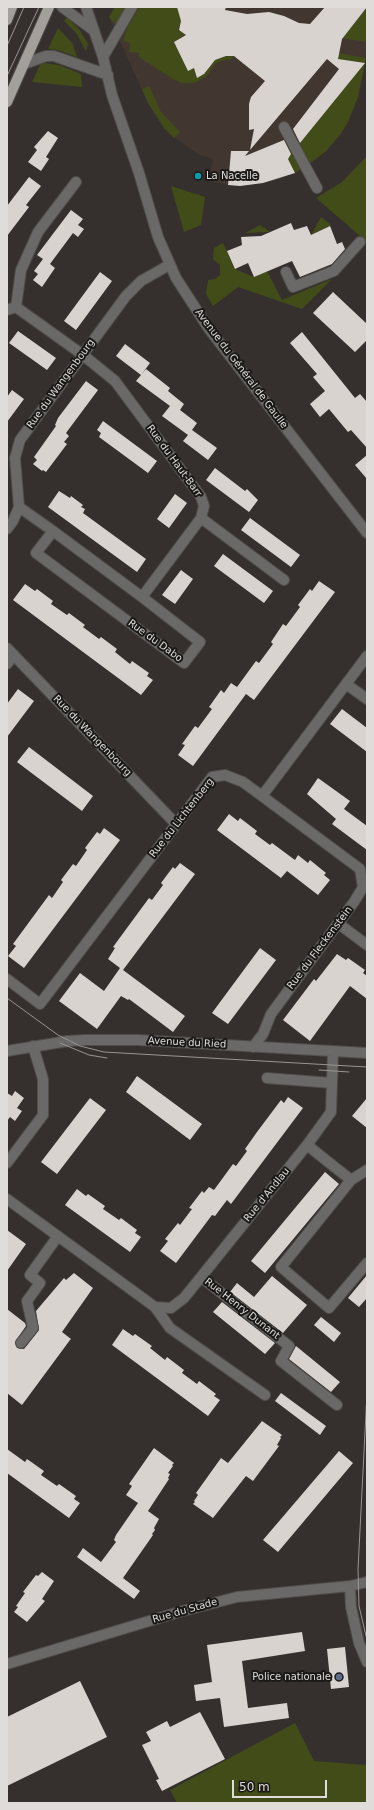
<!DOCTYPE html>
<html>
<head>
<meta charset="utf-8">
<style>
  body { margin:0 }
  #map { position:relative; width:374px; height:1810px; overflow:hidden; background:#35302d; font-family:"DejaVu Sans",sans-serif }
  canvas { display:block }
  .frame { position:absolute; inset:0; border:8px solid #dfdcda; pointer-events:none }
  .scale { position:absolute; left:232px; top:1780px; width:95px; height:18px; box-sizing:border-box; border:2px solid #dfdcda; border-top:0; padding-left:5px; font-size:12px; line-height:14px; white-space:nowrap; color:#dfdcda; -webkit-text-stroke:3px #1b1917; paint-order:stroke }
</style>
</head>
<body>
<div id="map">
<canvas width="374" height="1810"></canvas>
<div class="frame"></div>
<div class="scale">50 m</div>
</div>
<script>
const ctx = document.querySelector('canvas').getContext('2d');
ctx.lineJoin = 'round';
function paint(path, color) { ctx.fillStyle = color; ctx.fill(path, 'evenodd'); }
const shape = rows => new Path2D(rows.map(r => 'M' + r).join(''));
function stroke(path, color, width, dash) { ctx.strokeStyle = color; ctx.lineWidth = width; ctx.lineCap = dash ? 'butt' : 'round'; ctx.setLineDash(dash || []); ctx.stroke(path); }
function write(font, color, halo, rows, align = 'center') {
  ctx.font = font + ' "DejaVu Sans",sans-serif'; ctx.lineWidth = 4; ctx.setLineDash([]); ctx.textBaseline = 'middle'; ctx.strokeStyle = halo; ctx.fillStyle = color; for (const [text, x, y, turn = 0] of rows) {
    ctx.save(); ctx.translate(x, y); ctx.rotate((+turn || 0) * Math.PI / 180); ctx.textAlign = isNaN(turn) ? turn : align; if (halo) ctx.strokeText(text, 0, 0); ctx.fillText(text, 0, 0); ctx.restore();
  }
}
const built = shape([
  [115,7,367,7,367,51,354,108,340,135,326,151,295,173,274,181,251,185,228,185,209,181,213,159,198,154,175,138,164,128,148,103,109,17]
]);
const green = shape([
  [115,7,128,7,117,26,109,17],
  [140,7,178,7,181,21,178,30,185,34,174,42,188,71,194,68,197,78,204,74,215,60,226,56,233,56,232,59,221,61,215,64,207,76,195,83,181,83,173,79,139,57,139,53,129,52,130,43,123,41,128,26],
  [367,8,367,42,342,38],
  [67,17,79,29,88,44,86,51,77,34,64,21],
  [58,28,73,44,77,57,58,50,48,49],
  [339,53,366,58,358,97,348,122,340,135,326,151,308,165,298,145,364,63,340,59,329,62,336,54],
  [44,63,59,65,81,74,82,87,32,82,40,65],
  [149,86,161,112,180,132,174,138,164,128,148,103,142,89],
  [285,139,301,169,295,173,279,142],
  [367,156,367,242,316,198,342,182],
  [171,186,205,197,201,225,184,232],
  [321,217,331,225,311,235],
  [260,225,270,232,245,233],
  [223,243,235,269,254,277,267,271,282,300,332,279,302,309,238,287,213,306,206,294,208,280,215,279,220,275,220,265,213,259,214,248],
  [295,1723,314,1761,367,1765,367,1803,177,1803,170,1790]
]);
const building = shape([
  [177,7,226,7,225,10,247,14,269,12,284,16,299,23,310,24,325,7,367,7,342,39,338,59,365,63,300,143,293,129,339,69,327,59,250,150,254,129,249,130,249,104,251,97,265,81,234,56,226,56,215,60,204,74,197,78,194,68,188,71,174,42,186,35,179,30,181,21],
  [48,131,58,138,46,157,49,159,41,171,28,162,37,150,34,147],
  [284,140,291,154,288,159,295,173,263,183,240,186,228,185,231,151,249,151,245,156],
  [29,177,41,186,26,205,29,207,7,236,7,206],
  [71,210,83,219,78,225,84,229,78,237,73,233,50,264,55,268,42,287,33,280,38,274,34,271,43,259,37,255],
  [291,223,294,230,307,226,311,235,330,226,337,244,342,242,345,249,332,264,300,277,292,261,254,277,248,263,235,269,227,251,242,245,241,237,261,236],
  [100,272,112,281,76,330,64,321],
  [333,292,367,324,367,340,355,352,313,313],
  [18,331,56,358,47,370,9,343],
  [302,332,355,398,360,394,367,402,367,448,351,430,348,432,329,409,320,417,310,404,325,391,313,377,317,374,290,343],
  [125,344,150,363,141,375,116,356],
  [146,369,170,388,168,391,184,404,180,410,197,423,192,430,217,448,208,460,183,441,188,435,162,416,170,406,136,381],
  [86,381,98,390,66,433,69,436,64,442,67,444,46,472,43,470,42,471,33,464,37,460,34,457,56,426,55,425,58,418],
  [12,390,24,399,7,422,7,397],
  [103,421,157,461,148,473,99,437,101,433,97,430],
  [367,455,367,479,355,465],
  [215,468,245,491,247,489,258,500,249,512,206,480],
  [59,491,70,498,71,496,83,505,81,507,85,509,83,513,146,559,137,572,48,507],
  [175,494,187,503,169,528,157,519],
  [250,518,300,555,291,567,241,530],
  [223,554,273,591,264,603,214,566],
  [181,570,193,579,175,604,162,595],
  [319,581,335,592,254,700,246,694,193,766,178,755,185,745,182,744,195,726,198,728,212,709,209,707,221,690,224,693,231,683,237,687,256,661,259,663,273,644,271,642,283,624,286,626,300,607,298,605,310,589,312,591],
  [25,584,35,591,37,589,53,601,51,604,67,615,69,613,85,625,83,627,99,639,101,637,117,649,115,652,130,664,132,661,149,673,147,676,153,680,141,695,13,600],
  [18,689,34,701,7,737,7,704],
  [342,709,367,728,367,752,330,724],
  [29,747,93,796,82,811,17,762],
  [318,778,350,801,344,809,367,826,367,850,332,824,336,819,307,794],
  [229,814,238,821,240,818,257,831,255,834,270,845,272,843,295,860,298,855,308,863,310,860,326,873,324,875,330,880,318,895,287,871,281,878,217,830],
  [104,828,120,840,24,968,8,956,16,946,13,944,49,895,52,898,63,882,61,880,73,864,76,866,87,850,85,848,97,832,100,834],
  [180,863,195,874,123,970,185,1016,173,1032,129,999,128,1000,121,996,97,1029,59,1001,80,973,104,991,120,968,108,959,115,948,113,947,149,898,152,900,163,885,161,883,173,867,175,869],
  [260,948,276,960,228,1024,212,1013],
  [337,954,346,960,348,958,365,970,363,973,367,976,367,999,350,986,310,1041,283,1020,314,979,316,981],
  [137,1076,202,1124,190,1140,126,1092],
  [15,1091,24,1098,17,1108,22,1111,15,1121,10,1117,7,1121,7,1093,12,1096],
  [288,1097,303,1108,231,1204,227,1200,215,1216,212,1215,176,1263,160,1251,168,1241,165,1239,178,1223,180,1225,192,1209,189,1208,202,1191,204,1193,209,1187,214,1190,233,1164,236,1166,247,1151,245,1149,257,1132,281,1100,284,1103],
  [90,1098,106,1110,57,1174,41,1162],
  [367,1098,367,1128,352,1116],
  [325,1172,339,1184,265,1273,251,1261],
  [77,1189,86,1196,88,1194,105,1206,103,1209,119,1220,121,1218,137,1230,135,1233,141,1237,130,1252,65,1205],
  [7,1230,26,1244,7,1271],
  [74,1273,93,1288,62,1332,71,1339,70,1340,22,1405,7,1393,7,1309,25,1323,26,1326,15,1342,17,1348,24,1349,39,1330,36,1311,64,1278,66,1280],
  [367,1275,367,1298,359,1307,348,1298],
  [272,1276,307,1305,283,1333,230,1292,237,1283,254,1297],
  [222,1302,275,1343,265,1354,213,1312],
  [321,1317,341,1333,334,1342,314,1325],
  [123,1329,133,1336,135,1334,152,1346,150,1348,165,1360,167,1357,184,1370,182,1373,197,1384,199,1381,216,1394,214,1396,220,1400,208,1416,112,1345],
  [296,1346,340,1382,331,1392,289,1359],
  [281,1393,326,1426,320,1435,275,1401],
  [262,1421,282,1435,280,1437,281,1438,277,1445,279,1446,253,1481,246,1476,213,1518,193,1504,195,1502,194,1501,198,1495,196,1493,221,1458,228,1463],
  [154,1448,174,1463,172,1465,173,1466,168,1473,170,1474,168,1478,169,1479,148,1511,159,1519,154,1528,155,1530,152,1534,153,1535,123,1578,140,1591,134,1599,77,1557,83,1548,101,1562,116,1542,114,1540,116,1535,138,1503,126,1495,132,1486,129,1484],
  [7,1449,25,1462,27,1459,44,1471,41,1475,57,1486,59,1484,76,1496,74,1499,80,1503,69,1518,7,1473],
  [339,1451,353,1463,278,1552,263,1540],
  [42,1572,54,1581,42,1599,45,1601,27,1622,14,1612,18,1607,16,1606,25,1593,23,1592,36,1575,38,1576],
  [302,1632,305,1651,242,1661,248,1708,287,1703,289,1718,224,1727,220,1698,196,1701,194,1685,212,1682,207,1645],
  [345,1647,349,1687,331,1689,327,1649],
  [80,1681,107,1737,7,1786,7,1717],
  [200,1712,225,1759,162,1791,156,1780,159,1779,142,1745,151,1741,146,1732,167,1721,170,1727]
]);
const minor = shape([
  [62,7,93,30],
  [86,7,103,57,112,95,139,173,158,237,176,278,209,329,367,533],
  [103,57,132,7],
  [24,64,46,56,54,56,108,75],
  [284,127,317,188],
  [286,272,293,287,334,271,360,242],
  [16,307,83,355,115,381,201,497,204,506,201,518,142,597],
  [7,310,16,307,21,270,38,232,76,182],
  [19,507,53,531,142,597,200,642,184,663,36,553,53,531],
  [201,518,284,580],
  [7,529,13,521,19,507,15,458,20,440,126,296,141,281,169,265],
  [7,648,176,824],
  [7,664,14,655],
  [346,684,367,699],
  [339,924,367,945],
  [7,979,40,1004,212,777,225,775,243,782,262,796,367,656],
  [253,1047,263,1034,271,1014,354,902,363,887,360,869,262,796],
  [7,1051,68,1041,85,1040,138,1040,367,1053],
  [267,1078,332,1083],
  [307,1145,351,1180],
  [7,1163,43,1115,43,1079,33,1046],
  [367,1170,351,1180,281,1267,329,1308,367,1263],
  [7,1199,155,1307,171,1308,184,1298,201,1277,307,1145,331,1112,333,1051],
  [201,1277,289,1346,281,1361,337,1405],
  [155,1307,170,1328,265,1395],
  [21,1343,33,1328,27,1301,40,1283,30,1275,58,1236],
  [350,1586,351,1607,359,1643,367,1662],
  [7,1664,179,1612,237,1597,350,1586,367,1582]
]);
const major = shape([
  [7,20,12,7],
  [7,102,49,7]
]);
const tram = shape([
  [7,46,24,7],
  [7,76,39,7],
  [7,998,58,1035,80,1046,104,1052,367,1067],
  [60,1043,89,1055,107,1058],
  [319,1070,349,1072],
  [367,1393,358,1569,359,1606,367,1640]
]);
const markers = [
  [198,176,4,"#0f9aa8"],
  [339,1677,4,"#5c6f8a"]
];
const poiNames = [
  ["La Nacelle",206,176],
  ["Police nationale",331,1677,"right"]
];
const streetNames = [
  ["Avenue du Général de Gaulle",241,369,53],
  ["Rue du Wangenbourg",61,384,-54],
  ["Rue du Haut-Barr",174,461,54],
  ["Rue du Dabo",155,641,36],
  ["Rue du Wangenbourg",92,736,46],
  ["Rue du Lichtenberg",182,818,-52],
  ["Rue du Fleckenstein",320,948,-53],
  ["Avenue du Ried",187,1043,3],
  ["Rue d'Andlau",267,1195,-51],
  ["Rue Henry Dunant",242,1309,38],
  ["Rue du Stade",185,1611,-16]
];
paint(built, '#413730');
paint(green, '#424c18');
paint(building, '#d9d3cf');
stroke(minor, '#504c49', 12);
stroke(major, '#504c49', 12);
stroke(minor, '#6a6967', 10);
stroke(major, '#a39f9b', 10);
stroke(tram, '#989492', 1);
for (const [x, y, r, color] of markers) { const dot = new Path2D(); dot.arc(x, y, r, 0, 2 * Math.PI); ctx.fillStyle = color; ctx.fill(dot); stroke(dot, '#1b1917', 1.5); }
write('10px', '#dfdcda', '#1b1917', poiNames, 'left');
write('10px', '#dfdcda', '#1b1917', streetNames);
</script>
</body>
</html>
